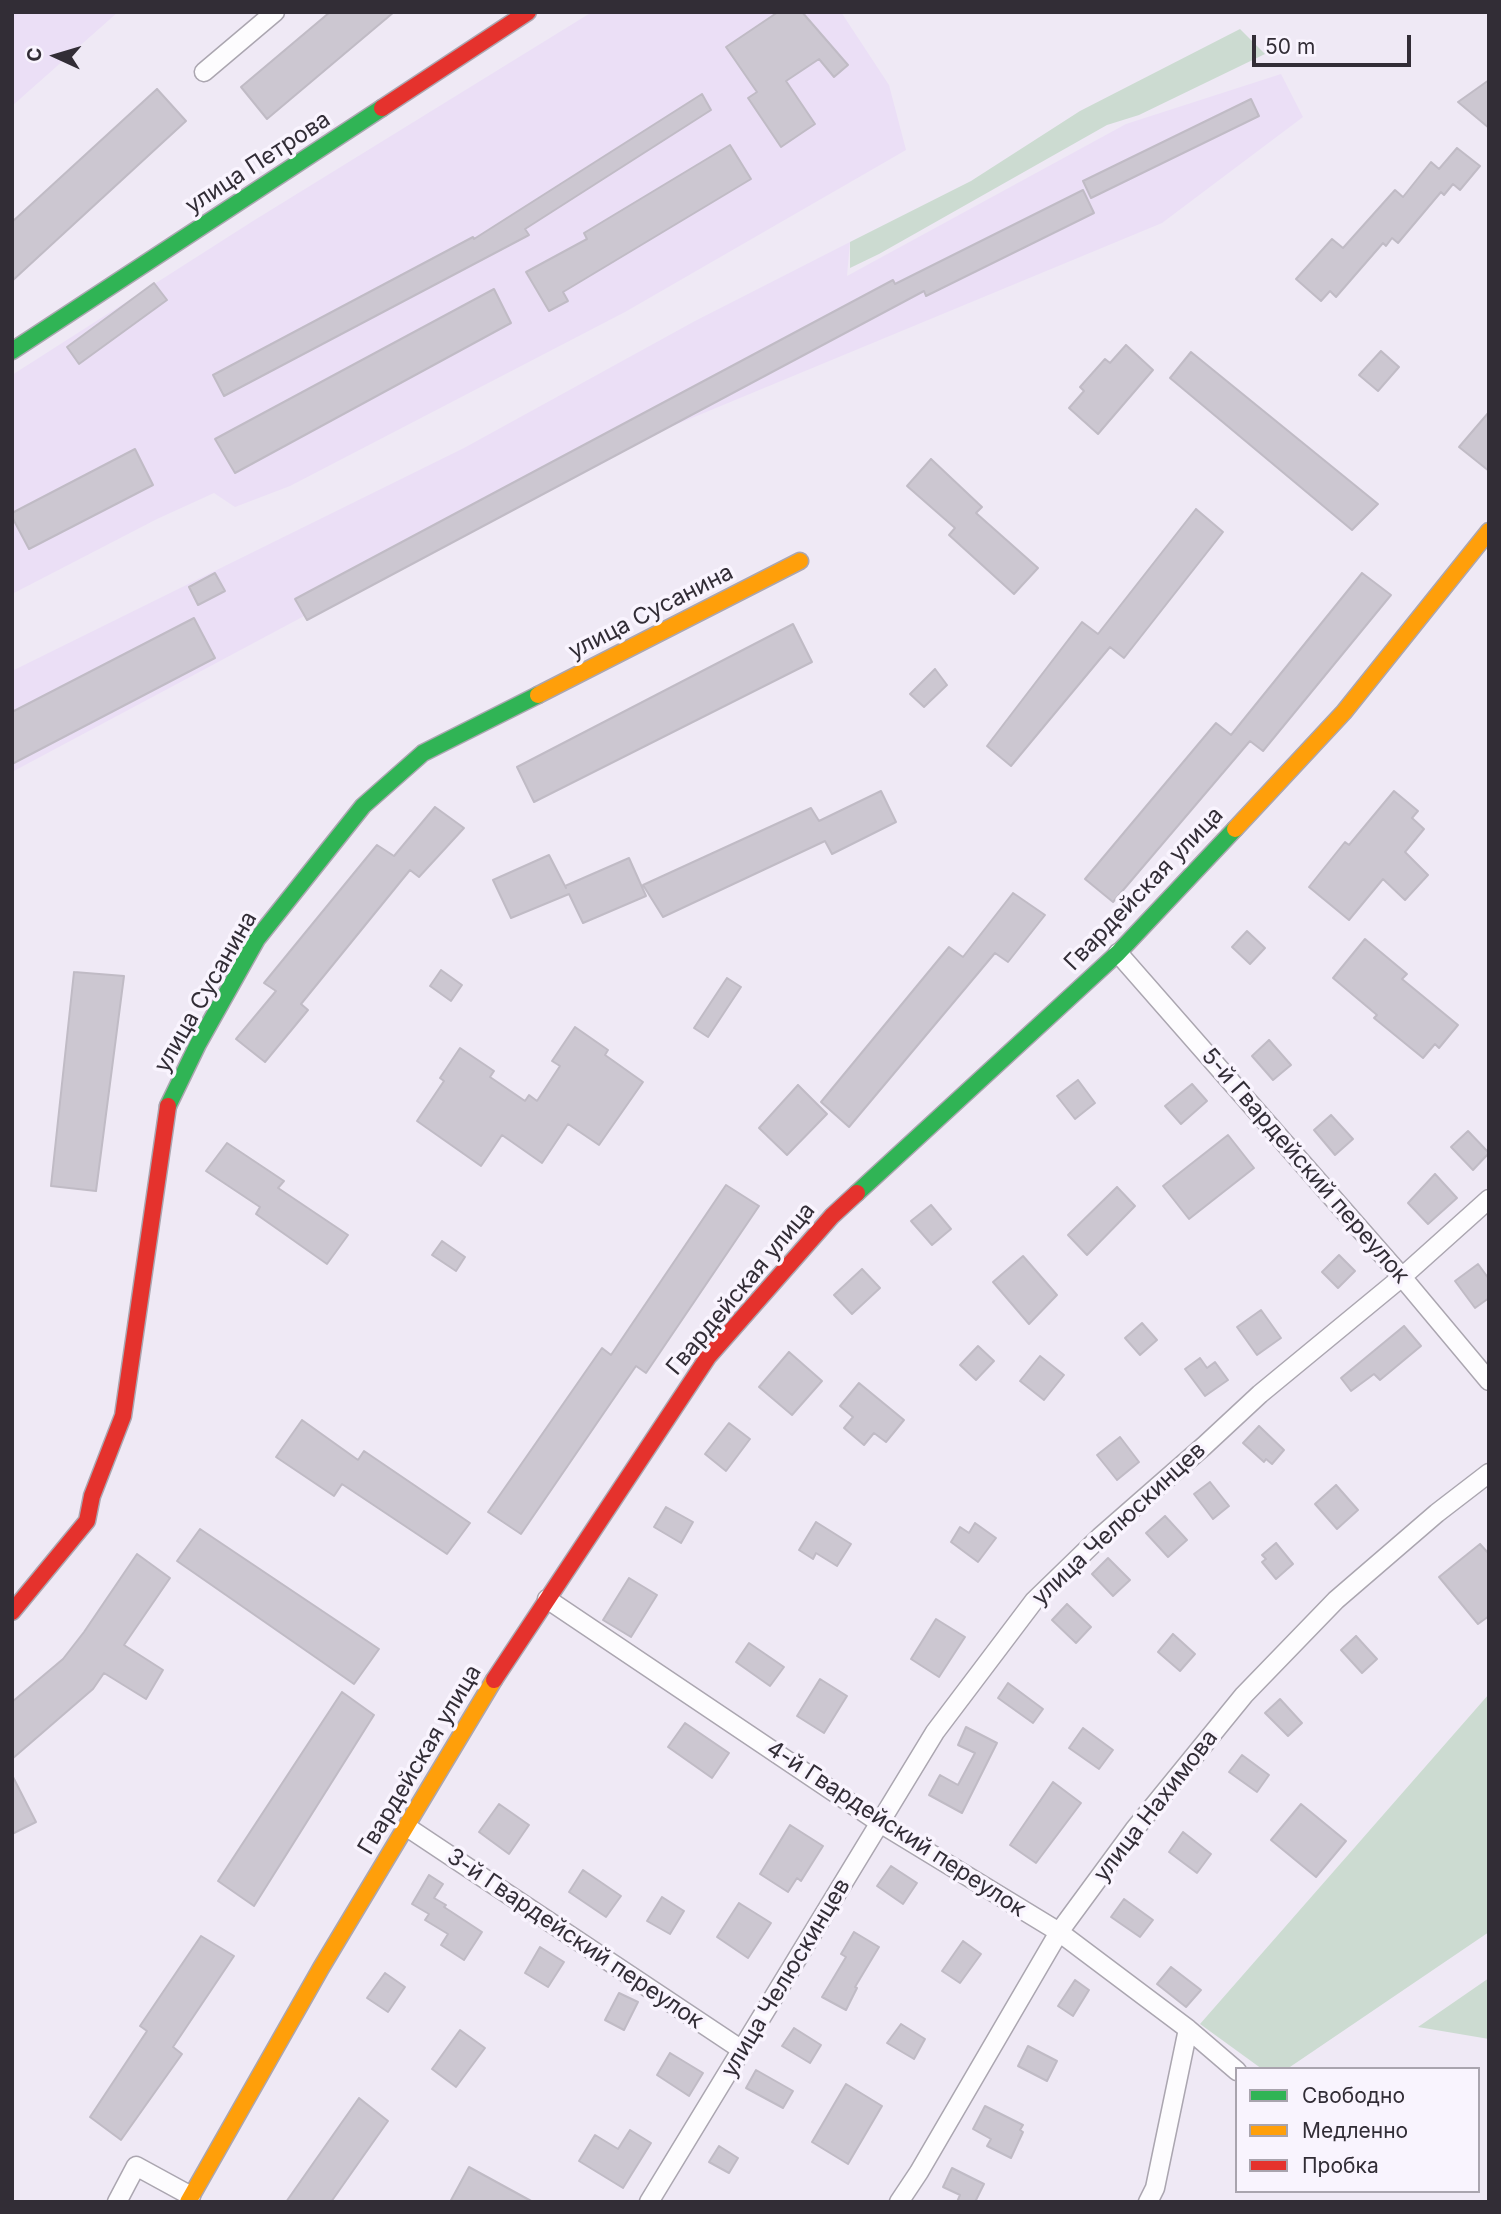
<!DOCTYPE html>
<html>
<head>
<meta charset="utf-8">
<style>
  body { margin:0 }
  #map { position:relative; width:1501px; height:2214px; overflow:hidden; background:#efe9f5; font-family:Inter,sans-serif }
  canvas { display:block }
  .frame { position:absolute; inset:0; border:14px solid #322d36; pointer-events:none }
  .legend { position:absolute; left:1235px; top:2067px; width:245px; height:126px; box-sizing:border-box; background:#f9f4fe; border:2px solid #a9a4ae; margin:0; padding:9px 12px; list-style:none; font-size:21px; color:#322d36 }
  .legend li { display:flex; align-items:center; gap:14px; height:35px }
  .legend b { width:35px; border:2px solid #a9a4ae }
  .north { position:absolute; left:21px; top:21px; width:70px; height:70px; -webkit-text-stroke:5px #f9f4fe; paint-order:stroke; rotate:274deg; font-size:19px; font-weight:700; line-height:28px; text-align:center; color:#322d36 }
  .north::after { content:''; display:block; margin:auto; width:24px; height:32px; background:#322d36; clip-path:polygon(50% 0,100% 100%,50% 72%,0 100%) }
  .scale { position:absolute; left:1252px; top:35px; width:159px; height:32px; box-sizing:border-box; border:4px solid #322d36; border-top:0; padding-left:9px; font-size:21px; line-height:24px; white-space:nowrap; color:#322d36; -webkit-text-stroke:5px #f9f4fe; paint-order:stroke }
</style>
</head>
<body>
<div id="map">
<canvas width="1501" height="2214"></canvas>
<div class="frame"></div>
<ul class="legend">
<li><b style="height:9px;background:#30b455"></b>Свободно</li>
<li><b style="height:9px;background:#ff9f0a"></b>Медленно</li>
<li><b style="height:9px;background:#e5322d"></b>Пробка</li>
</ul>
<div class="north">С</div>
<div class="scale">50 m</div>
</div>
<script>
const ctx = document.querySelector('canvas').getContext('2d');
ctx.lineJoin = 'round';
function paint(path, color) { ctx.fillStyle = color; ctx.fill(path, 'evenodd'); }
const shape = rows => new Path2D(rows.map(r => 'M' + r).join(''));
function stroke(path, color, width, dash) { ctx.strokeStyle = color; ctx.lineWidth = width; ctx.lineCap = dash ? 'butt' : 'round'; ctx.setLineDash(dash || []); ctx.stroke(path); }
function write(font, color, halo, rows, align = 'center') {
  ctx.font = font + ' Inter,sans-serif'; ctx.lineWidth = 7; ctx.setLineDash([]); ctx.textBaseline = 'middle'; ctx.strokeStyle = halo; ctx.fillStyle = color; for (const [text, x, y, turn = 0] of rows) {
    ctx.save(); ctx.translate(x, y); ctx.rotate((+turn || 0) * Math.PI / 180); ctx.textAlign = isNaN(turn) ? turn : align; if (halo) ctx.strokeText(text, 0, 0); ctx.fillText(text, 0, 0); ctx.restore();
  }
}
const built = shape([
  [12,12,118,12,12,106],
  [592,12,841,12,889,85,906,150,625,312,290,486,235,507,214,493,157,519,12,594,12,375,253,221],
  [1281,74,1303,117,1162,223,617,449,12,772,12,671,464,448,695,321,850,242,847,276,1126,124]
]);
const green = shape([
  [1240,29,1265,54,1139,115,1107,125,879,254,850,268,850,242,971,181,1080,111],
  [1489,1694,1489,1932,1287,2069,1262,2069,1200,2024],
  [1489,1978,1489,2039,1418,2027]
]);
const building = shape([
  [330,12,394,12,267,119,241,87,330,12],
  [778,12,802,12,848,65,834,77,819,59,786,81,815,124,781,147,748,98,757,92,726,47,778,12],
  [1489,80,1489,128,1458,102,1489,80],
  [157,89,186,121,12,281,12,222,157,89],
  [702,94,711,110,525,229,529,235,224,396,213,375,473,237,474,239,702,94],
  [1251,99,1259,116,1091,198,1083,181,1251,99],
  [730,145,751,179,563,292,568,301,549,311,526,272,587,239,584,233,730,145],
  [1457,148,1480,166,1460,190,1453,184,1444,195,1441,192,1398,243,1392,238,1386,246,1383,243,1336,297,1330,291,1321,301,1296,279,1332,239,1343,248,1395,190,1403,197,1431,162,1439,169,1457,148],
  [1083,190,1094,213,926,296,924,291,307,620,295,599,893,280,895,284,1083,190],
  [154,283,167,300,79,364,67,347,154,283],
  [494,289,511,323,235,473,215,439,494,289],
  [1126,345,1153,370,1098,434,1069,408,1084,391,1080,387,1105,359,1110,363,1126,345],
  [1381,351,1399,367,1378,391,1359,375,1381,351],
  [1191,352,1378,504,1352,530,1170,378,1191,352],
  [1489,412,1489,471,1459,447,1489,412],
  [135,449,153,485,29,549,12,517,12,513,135,449],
  [931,459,982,507,976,513,1038,568,1014,594,949,535,955,528,907,486,931,459],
  [1196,509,1223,532,1124,658,1110,647,1011,766,987,746,1082,622,1098,634,1196,509],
  [215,573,225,591,198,605,189,587,215,573],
  [1362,573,1391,595,1263,751,1250,741,1113,902,1085,879,1216,723,1231,735,1362,573],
  [194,618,215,658,12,764,12,712,194,618],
  [793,624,812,662,534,802,517,767,793,624],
  [935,669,947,685,924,707,910,694,935,669],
  [881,791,896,822,832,854,825,841,663,917,643,885,811,808,819,821,881,791],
  [1394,791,1418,811,1412,818,1424,829,1405,852,1428,875,1405,900,1383,879,1349,920,1309,887,1345,842,1349,845,1394,791],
  [435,807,464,828,419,877,410,870,301,1004,308,1010,265,1062,236,1039,276,991,264,983,377,845,394,856,435,807],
  [549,855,566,888,565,886,629,858,646,896,583,923,569,894,511,918,493,880,549,855],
  [1013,893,1045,915,1008,962,995,953,849,1127,821,1102,949,947,963,957,1013,893],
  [1247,931,1265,948,1250,964,1232,947,1247,931],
  [1365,939,1407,974,1402,979,1458,1025,1439,1048,1435,1044,1423,1058,1374,1018,1377,1015,1333,978,1365,939],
  [441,970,462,985,451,1001,430,986,441,970],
  [74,972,124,976,96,1191,51,1186,74,972],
  [727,978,741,987,708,1037,694,1028,727,978],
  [575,1027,608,1050,605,1055,643,1082,599,1145,568,1124,542,1163,502,1135,481,1166,417,1121,444,1081,440,1078,460,1048,494,1071,490,1077,525,1101,529,1095,537,1101,560,1066,552,1061,575,1027],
  [1269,1040,1291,1065,1273,1080,1252,1056,1269,1040],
  [1078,1080,1095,1103,1075,1119,1057,1096,1078,1080],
  [1192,1084,1207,1101,1181,1124,1165,1106,1192,1084],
  [798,1085,827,1114,787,1155,759,1128,798,1085],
  [1331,1115,1353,1139,1335,1155,1314,1130,1331,1115],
  [1468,1131,1489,1153,1473,1170,1451,1147,1468,1131],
  [1228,1135,1254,1168,1189,1219,1163,1186,1228,1135],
  [227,1143,284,1181,278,1188,348,1235,327,1264,256,1214,260,1207,206,1171,227,1143],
  [1435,1174,1457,1198,1428,1224,1408,1203,1435,1174],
  [726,1185,759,1206,646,1373,636,1366,521,1534,488,1512,602,1348,611,1355,726,1185],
  [1117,1187,1135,1206,1087,1255,1068,1235,1117,1187],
  [931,1205,951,1229,932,1245,911,1221,931,1205],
  [442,1241,465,1257,456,1271,432,1255,442,1241],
  [1339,1255,1355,1271,1338,1288,1322,1272,1339,1255],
  [1023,1256,1057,1295,1029,1324,993,1282,1023,1256],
  [1478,1264,1489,1279,1489,1298,1475,1308,1455,1281,1478,1264],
  [862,1269,880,1288,852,1314,834,1295,862,1269],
  [1261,1310,1281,1338,1257,1355,1237,1327,1261,1310],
  [1142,1323,1157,1340,1140,1355,1125,1338,1142,1323],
  [1404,1326,1421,1346,1380,1380,1374,1374,1351,1391,1341,1378,1404,1326],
  [978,1346,994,1361,976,1380,960,1365,978,1346],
  [789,1352,822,1381,792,1415,759,1387,789,1352],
  [1040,1356,1064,1375,1044,1400,1020,1381,1040,1356],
  [1200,1358,1207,1368,1215,1362,1228,1380,1205,1396,1185,1369,1200,1358],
  [859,1383,904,1420,886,1442,874,1433,864,1445,844,1428,853,1417,840,1406,859,1383],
  [302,1420,358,1460,364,1451,470,1523,447,1554,342,1484,334,1496,276,1457,302,1420],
  [729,1423,750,1439,726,1471,705,1454,729,1423],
  [1259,1426,1284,1450,1272,1464,1266,1459,1264,1462,1243,1443,1259,1426],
  [1120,1437,1139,1462,1117,1480,1097,1455,1120,1437],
  [1210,1482,1229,1506,1213,1519,1194,1494,1210,1482],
  [1336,1485,1358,1510,1337,1529,1315,1504,1336,1485],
  [666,1507,693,1522,681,1543,654,1527,666,1507],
  [1165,1516,1187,1540,1168,1557,1146,1533,1165,1516],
  [816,1522,851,1544,837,1566,816,1553,813,1559,799,1550,816,1522],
  [975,1523,996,1538,978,1562,951,1542,960,1527,969,1533,975,1523],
  [200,1529,379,1649,354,1684,177,1561,200,1529],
  [1276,1543,1293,1564,1276,1579,1262,1562,1266,1559,1262,1555,1276,1543],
  [1480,1544,1489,1554,1489,1616,1478,1624,1439,1577,1480,1544],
  [137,1554,170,1578,124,1645,163,1670,146,1699,104,1673,93,1689,12,1759,12,1702,63,1659,84,1632,137,1554],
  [1108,1558,1130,1580,1113,1596,1092,1574,1108,1558],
  [629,1578,657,1595,631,1637,603,1620,629,1578],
  [1067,1604,1091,1627,1076,1643,1052,1620,1067,1604],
  [936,1619,965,1637,939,1677,911,1659,936,1619],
  [1173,1634,1195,1654,1180,1671,1158,1652,1173,1634],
  [1356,1636,1377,1659,1362,1673,1341,1650,1356,1636],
  [749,1643,784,1667,770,1686,736,1662,749,1643],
  [820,1679,847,1696,824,1733,797,1716,820,1679],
  [1008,1683,1043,1709,1033,1723,998,1698,1008,1683],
  [342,1692,374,1715,254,1906,218,1881,342,1692],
  [1280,1699,1302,1723,1288,1736,1265,1713,1280,1699],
  [685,1723,729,1753,712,1778,668,1747,685,1723],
  [966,1727,997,1743,962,1813,929,1795,940,1775,958,1785,975,1753,958,1745,966,1727],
  [1083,1728,1113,1750,1099,1769,1069,1748,1083,1728],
  [1242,1755,1269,1775,1257,1792,1229,1772,1242,1755],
  [12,1775,36,1822,12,1834,12,1775],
  [1053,1782,1081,1803,1036,1863,1010,1845,1053,1782],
  [499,1804,529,1825,509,1854,479,1832,499,1804],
  [1301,1804,1346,1841,1316,1877,1271,1840,1301,1804],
  [790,1825,823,1846,801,1881,797,1878,788,1892,760,1874,790,1825],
  [1183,1832,1211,1854,1197,1873,1169,1852,1183,1832],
  [891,1866,917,1883,903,1904,877,1886,891,1866],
  [583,1870,621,1896,606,1917,569,1892,583,1870],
  [429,1875,443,1884,434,1898,446,1905,444,1907,482,1932,464,1960,441,1945,448,1934,425,1920,429,1914,412,1904,429,1875],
  [662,1897,684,1911,670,1934,647,1921,662,1897],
  [1124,1899,1153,1920,1140,1937,1111,1917,1124,1899],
  [739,1903,771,1923,748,1958,717,1937,739,1903],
  [854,1932,879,1947,855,1987,857,1988,846,2010,822,1997,846,1957,841,1954,854,1932],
  [201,1936,234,1956,173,2047,182,2054,121,2140,90,2117,147,2031,140,2026,201,1936],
  [963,1941,981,1954,960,1983,942,1971,963,1941],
  [540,1947,564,1962,548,1987,525,1973,540,1947],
  [1171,1967,1201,1990,1186,2007,1157,1984,1171,1967],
  [385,1973,405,1987,388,2012,367,1998,385,1973],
  [1075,1980,1089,1990,1073,2016,1058,2006,1075,1980],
  [619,1993,638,2002,624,2030,605,2020,619,1993],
  [901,2024,925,2039,914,2059,887,2043,901,2024],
  [794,2028,821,2045,810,2063,782,2046,794,2028],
  [460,2030,485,2048,456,2087,432,2069,460,2030],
  [1028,2046,1057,2061,1047,2081,1018,2066,1028,2046],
  [670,2053,703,2073,689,2096,657,2075,670,2053],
  [756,2070,793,2091,783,2108,746,2088,756,2070],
  [846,2084,882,2106,848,2164,812,2142,846,2084],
  [359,2098,388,2121,331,2202,286,2202,359,2098],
  [985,2106,1023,2125,1020,2130,1023,2132,1011,2158,987,2146,991,2139,973,2129,985,2106],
  [630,2130,651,2143,623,2188,579,2161,595,2135,618,2149,630,2130],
  [719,2146,738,2158,729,2173,709,2162,719,2146],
  [469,2167,533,2202,450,2202,469,2167],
  [952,2168,984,2184,975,2202,957,2202,960,2195,943,2187,952,2168]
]);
const street = shape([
  [204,72,275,12],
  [1118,953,1402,1277,1489,1381],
  [547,1599,880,1823,1059,1932,1188,2029,1237,2071],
  [407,1827,742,2050],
  [117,2202,136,2166,191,2196],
  [649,2202,935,1732,1034,1601,1100,1537,1204,1446,1260,1394,1402,1277,1489,1199],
  [899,2202,919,2172,1059,1932,1134,1830,1244,1695,1336,1600,1437,1513,1489,1473],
  [1148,2202,1155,2188,1188,2029]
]);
const fast = shape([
  [12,351,382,108],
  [168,1106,198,1044,257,939,363,806,423,753,538,695],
  [857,1193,1118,953,1235,829]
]);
const slow = shape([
  [538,695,800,561],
  [1235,829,1344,712,1489,531],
  [188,2202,321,1968,494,1680]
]);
const jam = shape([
  [382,108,528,12],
  [12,1612,87,1521,92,1496,123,1416,168,1106],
  [494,1680,708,1357,832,1216,857,1193]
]);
const streetNames = [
  ["улица Петрова",258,163,-33],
  ["улица Сусанина",651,612,-27],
  ["Гвардейская улица",1144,889,-46],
  ["улица Сусанина",206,992,-60],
  ["5-й Гвардейский переулок",1305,1166,49],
  ["Гвардейская улица",741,1289,-50],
  ["улица Челюскинцев",1119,1524,-43],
  ["Гвардейская улица",420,1760,-59],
  ["улица Нахимова",1156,1806,-52],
  ["4-й Гвардейский переулок",896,1829,33],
  ["3-й Гвардейский переулок",575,1939,34],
  ["улица Челюскинцев",786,1978,-59]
];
paint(built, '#ebdff6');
paint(green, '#ccdbd1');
paint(building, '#ccc7d1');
stroke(building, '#c0bbc5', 2);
stroke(street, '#aba6b0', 21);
stroke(fast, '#aba6b0', 19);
stroke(slow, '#aba6b0', 19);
stroke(jam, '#aba6b0', 19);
stroke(street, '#fdfcfe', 18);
stroke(fast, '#30b455', 16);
stroke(slow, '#ff9f0a', 16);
stroke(jam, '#e5322d', 16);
write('23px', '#322d36', '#f9f4fe', streetNames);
</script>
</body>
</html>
